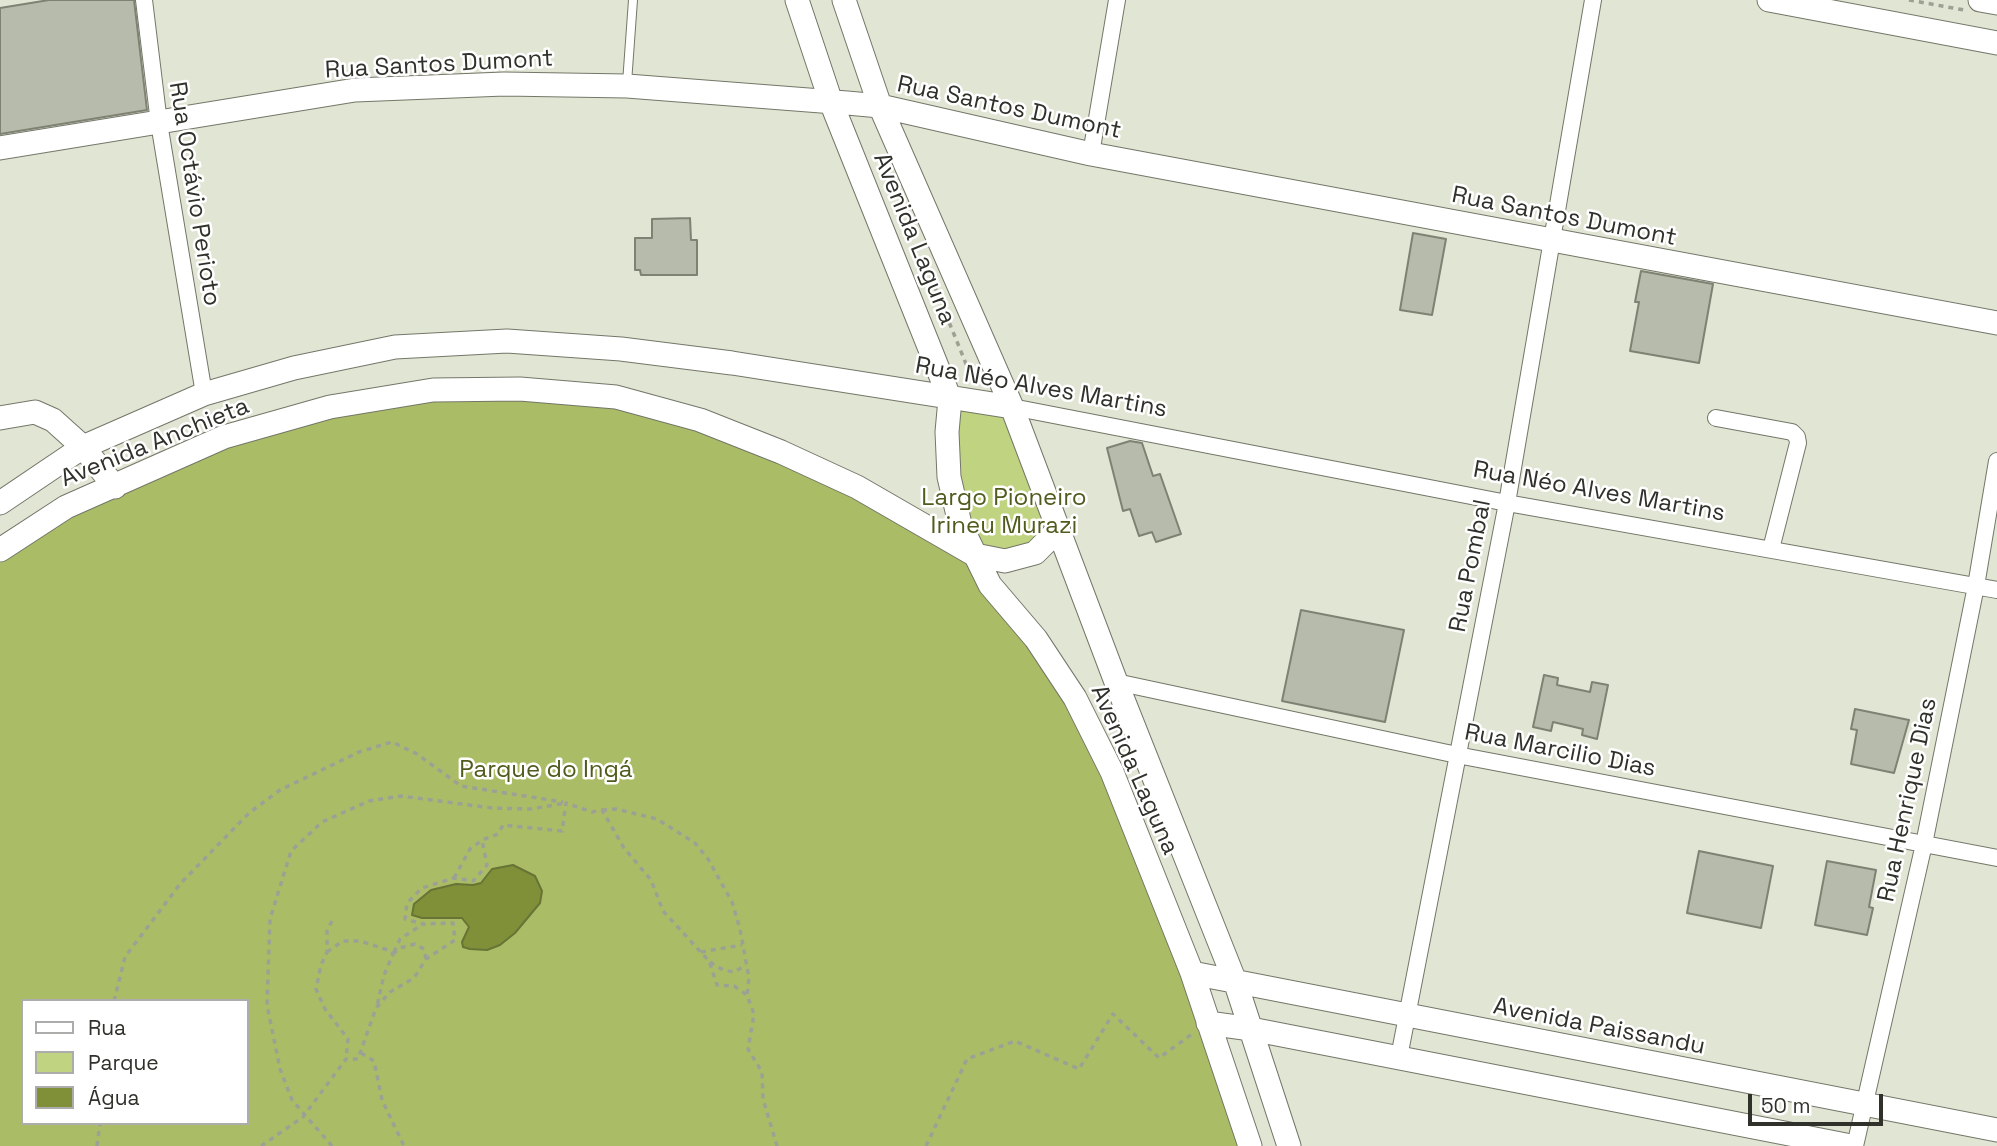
<!DOCTYPE html>
<html>
<head>
<meta charset="utf-8">
<style>
  body { margin:0 }
  #map { position:relative; width:1997px; height:1146px; overflow:hidden; background:#e0e5d4; font-family:"Space Grotesk",sans-serif }
  canvas { display:block }
  .legend { position:absolute; left:21px; top:999px; width:228px; height:126px; box-sizing:border-box; background:#fff; border:2px solid #acadaa; margin:0; padding:9px 12px; list-style:none; font-size:21px; color:#30312b }
  .legend li { display:flex; align-items:center; gap:14px; height:35px }
  .legend b { width:35px; border:2px solid #acadaa }
  .scale { position:absolute; left:1748px; top:1094px; width:135px; height:32px; box-sizing:border-box; border:4px solid #30312b; border-top:0; padding-left:9px; font-size:21px; line-height:24px; white-space:nowrap; color:#30312b; -webkit-text-stroke:5px #fff; paint-order:stroke }
</style>
</head>
<body>
<div id="map">
<canvas width="1997" height="1146"></canvas>
<ul class="legend">
<li><b style="height:9px;background:#fff"></b>Rua</li>
<li><b style="height:19px;background:#c0d380"></b>Parque</li>
<li><b style="height:19px;background:#7f9039"></b>Água</li>
</ul>
<div class="scale">50 m</div>
</div>
<script>
const ctx = document.querySelector('canvas').getContext('2d');
ctx.lineJoin = 'round';
function paint(path, color) { ctx.fillStyle = color; ctx.fill(path, 'evenodd'); }
const shape = rows => new Path2D(rows.map(r => 'M' + r).join(''));
function stroke(path, color, width, dash) { ctx.strokeStyle = color; ctx.lineWidth = width; ctx.lineCap = dash ? 'butt' : 'round'; ctx.setLineDash(dash || []); ctx.stroke(path); }
function write(font, color, halo, rows, align = 'center') {
  ctx.font = font + ' "Space Grotesk",sans-serif'; ctx.lineWidth = 5; ctx.setLineDash([]); ctx.textBaseline = 'middle'; ctx.strokeStyle = halo; ctx.fillStyle = color; for (const [text, x, y, turn = 0] of rows) {
    ctx.save(); ctx.translate(x, y); ctx.rotate((+turn || 0) * Math.PI / 180); ctx.textAlign = isNaN(turn) ? turn : align; if (halo) ctx.strokeText(text, 0, 0); ctx.fillText(text, 0, 0); ctx.restore();
  }
}
const green = shape([
  [950,399,1012,407,1058,530,1035,553,975,555,960,524]
]);
const forest = shape([
  [520,389,700,420,975,555,1112,772,1242,1146,0,1146,0,563,68,512,330,407],
  [23,1001,247,1001,247,1123,23,1123]
]);
const water = shape([
  [513,865,535,876,542,891,540,903,515,933,500,945,487,950,470,949,463,947,462,942,469,927,462,918,422,918,412,915,414,904,431,890,456,884,473,885,481,883,492,869,513,865]
]);
const building = shape([
  [49,0,134,0,147,110,0,134,0,8,49,0],
  [690,218,691,240,697,240,697,275,641,275,640,270,635,270,635,238,652,238,652,219,690,218],
  [1413,233,1446,239,1432,315,1400,310,1413,233],
  [1641,271,1713,284,1699,363,1630,351,1639,302,1635,302,1641,271],
  [1130,441,1142,443,1153,476,1160,474,1181,534,1156,542,1152,532,1139,536,1130,509,1123,511,1107,448,1130,441],
  [1301,610,1404,630,1385,722,1282,701,1301,610],
  [1544,675,1558,678,1557,685,1590,692,1592,682,1608,685,1597,739,1582,735,1583,729,1553,722,1551,731,1533,727,1544,675],
  [1855,709,1909,720,1894,773,1851,764,1857,730,1851,729,1855,709],
  [1699,851,1773,866,1761,928,1687,913,1699,851],
  [1827,861,1876,870,1869,907,1873,908,1867,935,1815,925,1827,861]
]);
const path = shape([
  [1909,0,1964,10],
  [923,258,973,381],
  [602,810,616,809,657,819,695,843,708,859,732,902,740,929,749,978,747,995],
  [454,878,470,849,481,841],
  [332,921,327,931,327,952,321,965,316,989,325,1009,348,1039,346,1059],
  [327,952,343,941,360,941,391,951,393,954,384,975,377,1006],
  [394,952,400,939,423,924],
  [701,952,742,945],
  [393,954,400,948,415,944,424,949,426,959],
  [710,962,723,970,734,972,746,965],
  [114,1001,125,957,180,884,249,813,280,790,359,752,392,742,417,754,461,786,563,802],
  [361,1053,374,1061,382,1100,404,1146],
  [97,1146,100,1123],
  [261,1146,303,1117,346,1059,358,1059,376,1008,390,992,414,978,426,959,455,940,453,923,423,924,405,919,407,903,422,888,454,878,473,881,487,865,482,840,498,834,503,825,562,831,566,803,592,812,602,810,624,848,651,880,663,911,709,961,717,985,734,986,747,995,754,1014,748,1049,762,1072,763,1099,777,1146],
  [332,1146,292,1100,280,1069,267,1005,270,919,291,851,322,822,369,801,401,796,492,808,531,809,566,803],
  [926,1146,967,1059,1015,1041,1079,1069,1113,1014,1159,1058,1192,1034]
]);
const lane = shape([
  [627,83,633,0]
]);
const street = shape([
  [144,0,159,123,204,394],
  [1091,154,1117,0],
  [1012,407,1507,503,1997,590],
  [1716,418,1792,432,1797,437,1798,443,1771,549],
  [1116,682,1457,755,1997,858],
  [1399,1057,1507,503,1593,0],
  [1855,1146,1924,844,1976,586,1997,461]
]);
const secondary = shape([
  [797,0,831,102,950,399,947,432,949,477,960,524,990,585,1036,639,1075,698,1112,772,1192,973,1250,1146],
  [844,0,880,106,1012,407,1116,682,1236,984,1289,1146],
  [1769,0,1997,43],
  [1980,0,1997,3],
  [0,148,355,90,504,84,627,86,847,103,880,106,1091,154,1997,323],
  [0,418,35,412,53,420,83,447,115,487],
  [0,503,83,447,204,394,294,368,395,347,507,341,621,349,732,363,1012,407],
  [0,550,66,507,224,437,330,407,433,390,520,389,616,397,700,420,781,452,857,487,975,555,1005,561,1035,553,1058,530],
  [1192,973,1997,1130],
  [1208,1023,1251,1029,1851,1146]
]);
const streetNames = [
  ["Rua Santos Dumont",439,65,-3],
  ["Rua Santos Dumont",1009,108,12],
  ["Rua Octávio Perioto",194,194,81],
  ["Rua Santos Dumont",1564,217,11],
  ["Avenida Laguna",914,239,68],
  ["Rua Néo Alves Martins",1041,388,10],
  ["Avenida Anchieta",155,443,-22],
  ["Rua Néo Alves Martins",1599,492,10],
  ["Rua Pombal",1471,566,-79],
  ["Rua Marcilio Dias",1560,751,11],
  ["Avenida Laguna",1134,770,66],
  ["Rua Henrique Dias",1908,800,-78],
  ["Avenida Paissandu",1599,1027,11]
];
const parkNames = [
  ["Largo Pioneiro",1004,498],
  ["Irineu Murazi",1004,526],
  ["Parque do Ingá",546,770]
];
paint(green, '#c0d380');
paint(forest, '#aabd66');
paint(water, '#7f9039');
stroke(water, '#677435', 2);
paint(building, '#b7bbab');
stroke(building, '#7e8273', 2);
stroke(lane, '#737768', 10);
stroke(street, '#737768', 18);
stroke(secondary, '#737768', 25);
stroke(path, '#9da194', 3.5, [5, 5]);
stroke(lane, '#fff', 8);
stroke(street, '#fff', 16);
stroke(secondary, '#fff', 23);
write('24px', '#30312b', '#fff', streetNames);
write('24px', '#505c1e', '#fff', parkNames);
</script>
</body>
</html>
